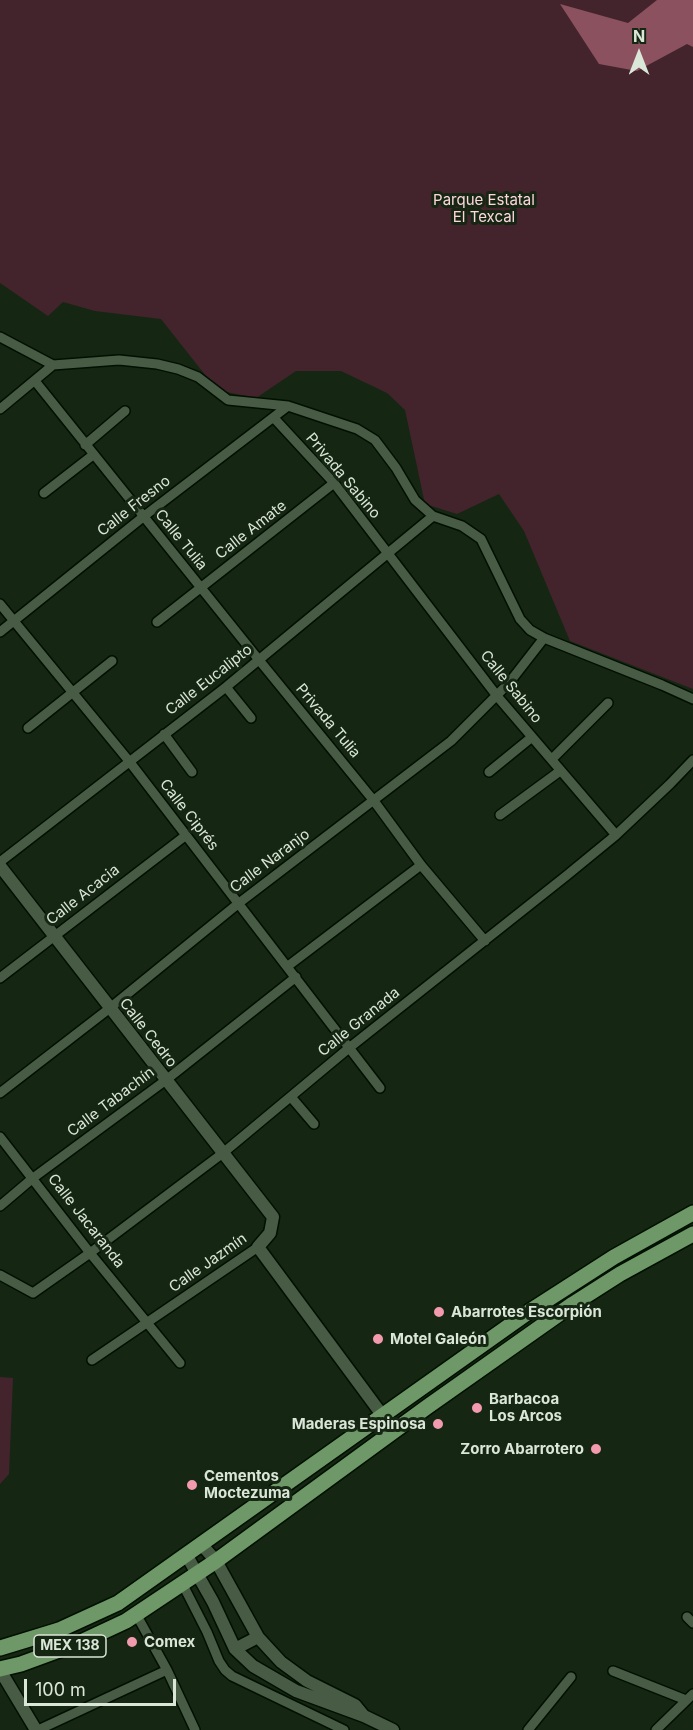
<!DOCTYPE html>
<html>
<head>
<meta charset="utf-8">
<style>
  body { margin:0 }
  #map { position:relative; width:693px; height:1730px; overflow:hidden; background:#152712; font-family:Inter,sans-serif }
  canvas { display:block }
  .north { position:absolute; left:609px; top:24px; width:60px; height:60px; -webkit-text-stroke:4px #152712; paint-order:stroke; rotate:0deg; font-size:16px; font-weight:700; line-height:24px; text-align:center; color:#dae6d8 }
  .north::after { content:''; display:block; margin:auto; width:21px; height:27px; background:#dae6d8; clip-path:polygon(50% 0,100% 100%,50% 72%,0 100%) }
  .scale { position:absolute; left:24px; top:1679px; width:152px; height:27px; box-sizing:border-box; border:3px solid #dae6d8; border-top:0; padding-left:8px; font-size:18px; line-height:21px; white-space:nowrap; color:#dae6d8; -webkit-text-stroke:4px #152712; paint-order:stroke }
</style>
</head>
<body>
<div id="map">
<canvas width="693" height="1730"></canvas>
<div class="north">N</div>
<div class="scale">100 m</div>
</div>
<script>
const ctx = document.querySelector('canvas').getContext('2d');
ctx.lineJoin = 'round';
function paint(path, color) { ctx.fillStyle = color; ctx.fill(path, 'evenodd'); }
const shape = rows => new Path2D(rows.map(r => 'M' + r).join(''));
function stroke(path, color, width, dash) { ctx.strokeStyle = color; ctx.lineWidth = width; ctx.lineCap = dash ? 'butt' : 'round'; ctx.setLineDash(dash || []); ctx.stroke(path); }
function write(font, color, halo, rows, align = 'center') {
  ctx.font = font + ' Inter,sans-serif'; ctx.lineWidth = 6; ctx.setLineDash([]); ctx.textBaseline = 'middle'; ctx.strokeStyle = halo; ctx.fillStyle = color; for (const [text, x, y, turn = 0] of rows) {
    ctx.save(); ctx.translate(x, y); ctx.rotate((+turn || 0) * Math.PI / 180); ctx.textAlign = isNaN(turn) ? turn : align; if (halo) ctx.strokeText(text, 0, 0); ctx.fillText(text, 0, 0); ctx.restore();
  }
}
const green = shape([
  [0,0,693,0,693,689,570,641,524,531,499,494,457,514,425,504,405,410,387,393,341,371,296,371,256,398,217,390,161,319,95,311,63,302,48,316,0,283],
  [0,1377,13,1378,9,1474,0,1484]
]);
const water = shape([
  [657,0,693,0,693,47,687,44,637,71,599,64,560,4,628,23]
]);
const minor = shape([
  [0,337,53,365,119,360,157,364,178,369,198,377,228,400,288,406,357,429,375,440,396,468,415,500,433,516,462,526,481,539,520,619,530,630,544,638,662,685,693,699],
  [35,381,259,660,374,801,421,865,485,941],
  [0,409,53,365],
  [274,418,334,483,497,696,616,835],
  [85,445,125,411],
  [44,493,93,455],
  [0,604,129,761,380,1088],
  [157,622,334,483],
  [0,632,143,517,288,406],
  [226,687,251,718],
  [28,728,112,661],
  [164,734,192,772],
  [552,759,608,703],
  [489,772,532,737],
  [500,815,560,771],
  [0,862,226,687,433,516],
  [288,966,421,865],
  [0,978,185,836],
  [0,1093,110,1008,239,903,451,741,509,683,544,638],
  [291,1097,314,1124],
  [0,1137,90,1253,180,1363],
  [0,1206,33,1178,166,1080,296,977],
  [0,1275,33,1293,90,1253,223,1153,349,1048,566,876,616,835,670,784,693,760],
  [92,1360,258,1247],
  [182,1583,207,1632,219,1661,225,1670,232,1676,344,1730],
  [136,1614,167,1670,195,1730],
  [687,1617,693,1623],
  [613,1671,686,1700],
  [38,1730,167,1670],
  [528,1730,571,1677],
  [656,1730,693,1694]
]);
const tertiary = shape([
  [0,866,273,1217,270,1233,258,1247,394,1431],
  [202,1545,216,1561,258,1637,269,1649,281,1662,307,1681,355,1705,364,1716],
  [187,1556,213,1602,235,1649,253,1666,296,1691,364,1716,393,1730],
  [235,1649,258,1637],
  [0,1670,36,1730]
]);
const primary = shape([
  [0,1648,59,1630,118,1603,530,1311,614,1257,693,1213],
  [0,1669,21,1664,81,1642,126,1621,216,1561,427,1407,573,1304,620,1274,693,1234]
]);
const markers = [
  [439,1312,6,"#f29aae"],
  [378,1339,6,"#f29aae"],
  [477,1408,6,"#f29aae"],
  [438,1424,6,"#f29aae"],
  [596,1449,6,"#f29aae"],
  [192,1485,6,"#f29aae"],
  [132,1642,6,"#f29aae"]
];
const shields = [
  [70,1646,72]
];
const shieldNames = [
  ["MEX 138",70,1646]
];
const parkNames = [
  ["Parque Estatal",484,200],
  ["El Texcal",484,217]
];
const streetNames = [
  ["Privada Sabino",343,476,50],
  ["Calle Fresno",134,506,-38],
  ["Calle Amate",251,530,-38],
  ["Calle Tulia",181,540,51],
  ["Calle Eucalipto",209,680,-38],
  ["Calle Sabino",511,687,51],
  ["Privada Tulia",328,721,50],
  ["Calle Ciprés",189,815,52],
  ["Calle Naranjo",270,861,-37],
  ["Calle Acacia",83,895,-38],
  ["Calle Granada",359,1022,-39],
  ["Calle Cedro",148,1033,52],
  ["Calle Tabachín",111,1102,-37],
  ["Calle Jacaranda",86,1221,52],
  ["Calle Jazmín",208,1263,-35]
];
const poiNames = [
  ["Abarrotes Escorpión",451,1312],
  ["Motel Galeón",390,1339],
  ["Barbacoa",489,1399],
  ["Los Arcos",489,1416],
  ["Maderas Espinosa",426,1424,"right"],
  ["Zorro Abarrotero",584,1449,"right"],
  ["Cementos",204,1476],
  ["Moctezuma",204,1493],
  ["Comex",144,1642]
];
paint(green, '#43242c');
paint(water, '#8b515e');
stroke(minor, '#021001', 12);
stroke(tertiary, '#021001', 15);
stroke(primary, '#021001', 18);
stroke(minor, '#485c45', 9);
stroke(tertiary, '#485c45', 12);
stroke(primary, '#6e9868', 15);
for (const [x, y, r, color] of markers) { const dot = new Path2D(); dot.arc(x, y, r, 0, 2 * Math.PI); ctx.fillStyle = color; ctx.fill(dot); stroke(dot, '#152712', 2); }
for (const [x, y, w] of shields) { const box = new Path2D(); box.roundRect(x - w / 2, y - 11, w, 22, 4.5); ctx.fillStyle = '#152712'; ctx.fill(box); stroke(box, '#dae6d8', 1.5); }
write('bold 14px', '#dae6d8', null, shieldNames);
write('15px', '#fdd6de', '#152712', parkNames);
write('15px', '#dae6d8', '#152712', streetNames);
write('bold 15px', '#dae6d8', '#152712', poiNames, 'left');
</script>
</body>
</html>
